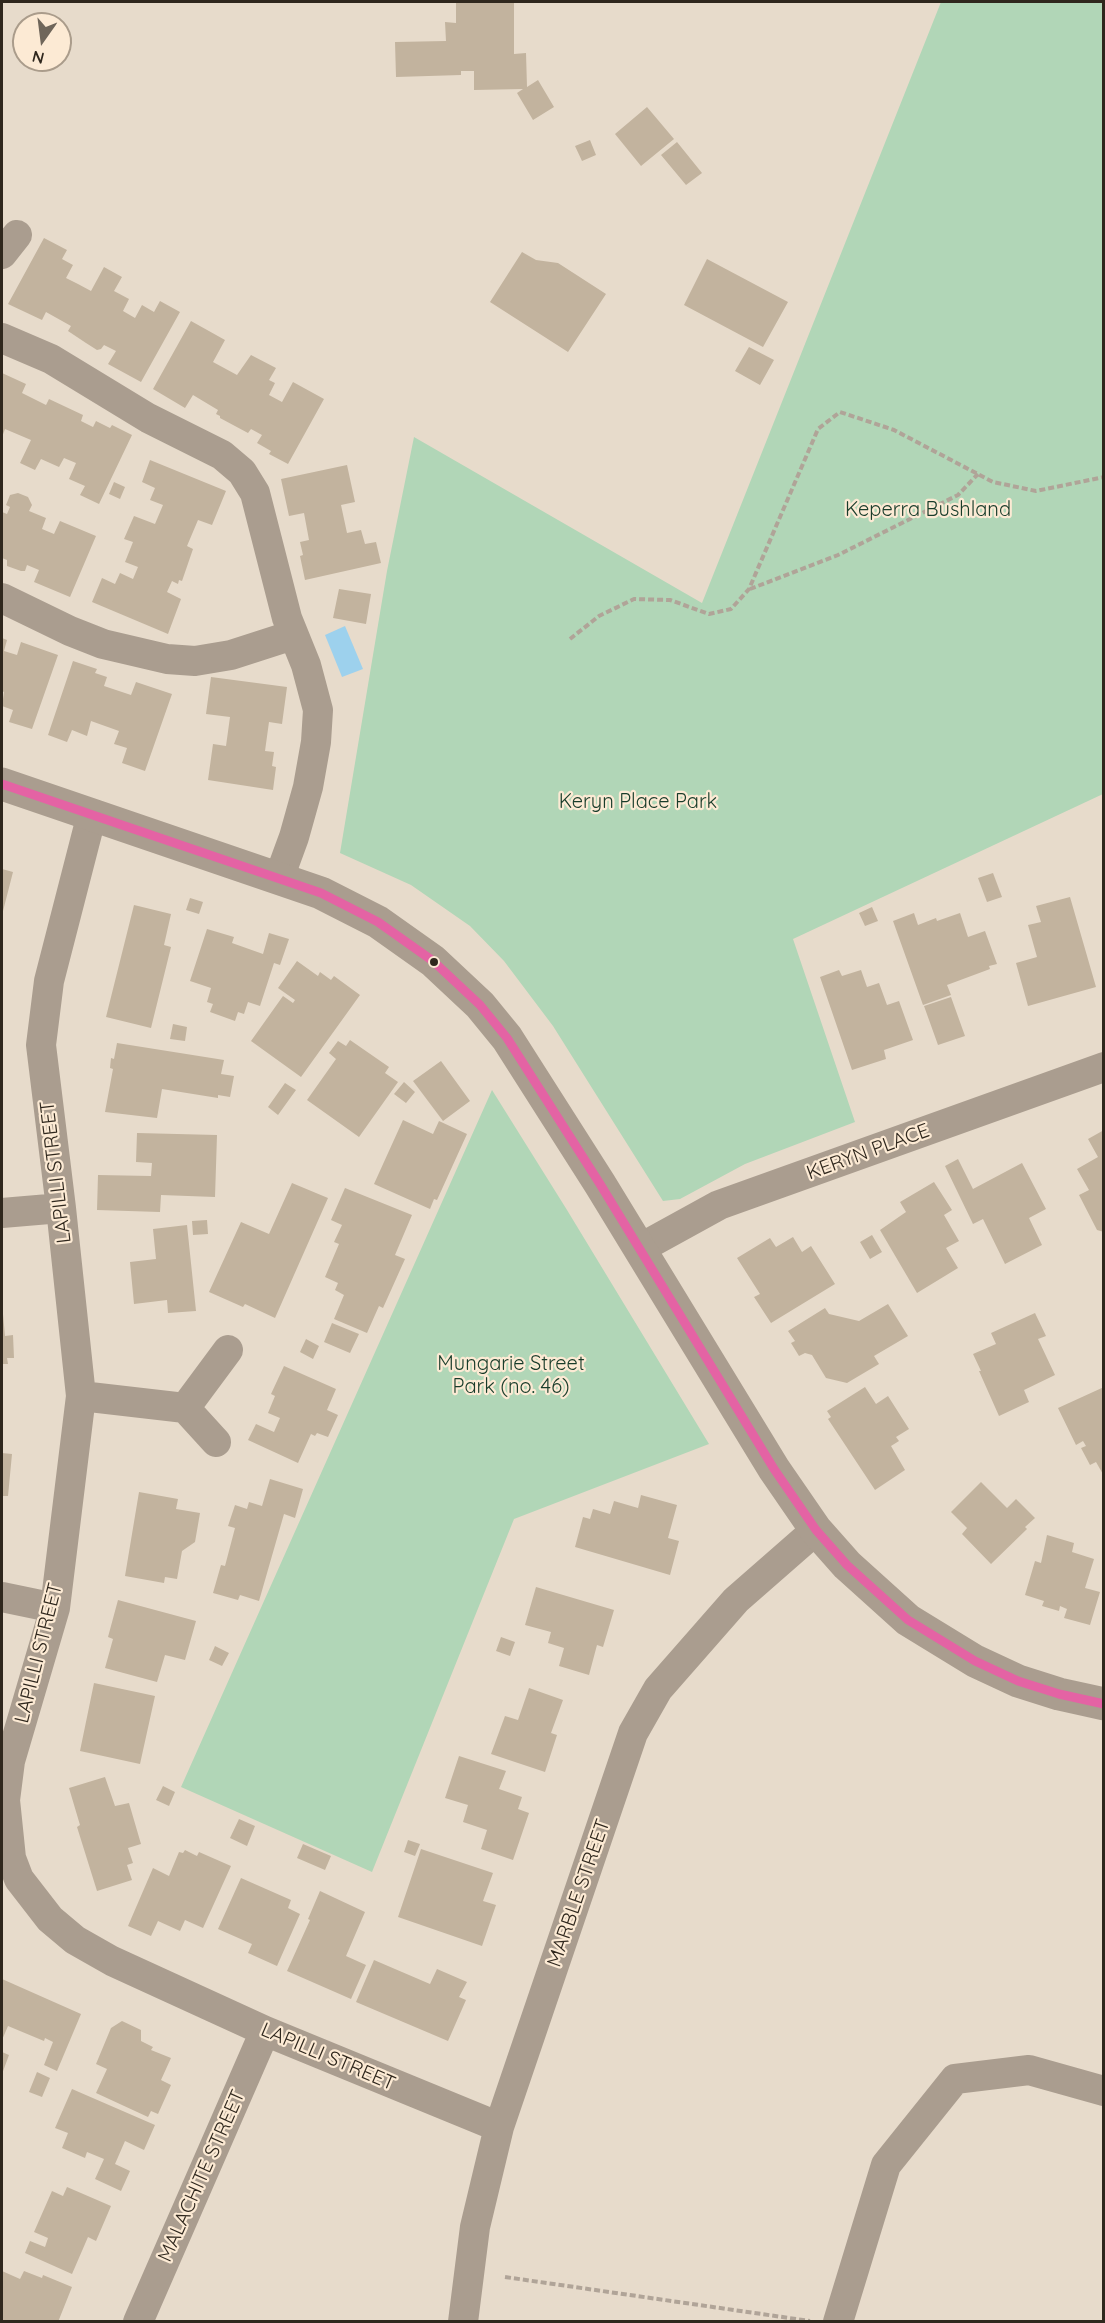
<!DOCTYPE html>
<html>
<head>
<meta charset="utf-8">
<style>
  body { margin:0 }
  #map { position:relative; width:1105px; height:2323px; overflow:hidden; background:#e7dbcb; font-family:Quicksand,sans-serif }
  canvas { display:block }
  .frame { position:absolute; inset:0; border:3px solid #2f271d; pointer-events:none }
  .north { position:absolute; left:12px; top:12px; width:60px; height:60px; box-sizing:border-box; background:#fcead4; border:2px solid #aa9c8b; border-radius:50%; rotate:194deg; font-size:16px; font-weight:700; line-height:24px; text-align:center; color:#2f271d }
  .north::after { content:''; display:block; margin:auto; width:21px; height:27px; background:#6f665a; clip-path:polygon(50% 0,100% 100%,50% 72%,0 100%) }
</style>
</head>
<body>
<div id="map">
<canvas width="1105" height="2323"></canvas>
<div class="frame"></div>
<div class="north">N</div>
</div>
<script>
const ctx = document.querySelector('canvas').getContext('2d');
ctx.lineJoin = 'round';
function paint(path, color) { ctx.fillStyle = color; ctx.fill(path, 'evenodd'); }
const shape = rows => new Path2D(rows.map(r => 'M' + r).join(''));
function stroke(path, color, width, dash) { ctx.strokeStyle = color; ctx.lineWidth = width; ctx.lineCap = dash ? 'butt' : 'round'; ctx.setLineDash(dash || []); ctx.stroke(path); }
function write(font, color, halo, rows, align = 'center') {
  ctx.font = font + ' Quicksand,sans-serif'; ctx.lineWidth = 4.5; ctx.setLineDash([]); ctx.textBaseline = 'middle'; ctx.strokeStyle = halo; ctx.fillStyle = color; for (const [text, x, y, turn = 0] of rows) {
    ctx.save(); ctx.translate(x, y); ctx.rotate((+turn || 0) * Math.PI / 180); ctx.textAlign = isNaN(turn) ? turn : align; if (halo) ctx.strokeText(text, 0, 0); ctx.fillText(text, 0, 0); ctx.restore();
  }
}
const green = shape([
  [941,2,1103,2,1103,794,793,939,855,1122,745,1164,680,1199,663,1201,553,1026,504,961,470,926,411,885,340,853,387,571,414,437,702,603],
  [492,1090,567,1210,709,1444,514,1519,372,1872,181,1787]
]);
const water = shape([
  [345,626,363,669,342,677,325,635]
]);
const building = shape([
  [456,2,514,2,514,54,526,53,527,87,538,80,554,107,533,120,517,93,523,89,474,90,474,71,461,71,461,75,396,77,395,42,446,41,445,22,456,23],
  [647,107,674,139,641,166,615,134],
  [590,140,596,155,582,161,575,146],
  [677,142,702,173,686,185,661,155],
  [44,238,67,250,62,259,73,265,66,278,78,284,91,291,104,267,122,277,114,291,129,299,123,311,135,318,142,305,154,312,160,301,180,312,141,382,108,364,116,351,104,345,101,349,97,350,86,343,68,331,71,326,46,312,42,320,8,304],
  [522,252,536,260,558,263,606,294,568,352,490,302],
  [707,259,788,302,763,347,684,305],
  [191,321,225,340,213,362,237,375,251,355,276,368,269,380,275,383,269,395,282,402,293,382,324,399,288,464,269,454,271,451,257,443,262,435,251,429,248,433,220,418,220,416,216,414,218,410,193,395,185,408,153,389],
  [749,347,774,360,760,385,735,371],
  [2,373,26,384,22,393,46,405,49,399,83,415,81,421,93,427,96,421,110,428,112,425,132,435,99,504,80,495,85,486,69,479,76,463,64,458,59,467,41,459,35,470,20,463,31,440,5,429,2,437],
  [150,460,226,491,212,525,198,520,187,546,193,549,182,581,179,580,178,584,172,581,167,592,181,599,168,634,92,602,102,578,115,584,120,573,133,579,138,567,125,562,133,542,124,539,134,516,155,524,163,505,150,500,155,488,142,482],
  [347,465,355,502,341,505,347,533,361,530,365,544,376,542,381,563,305,580,300,556,303,555,300,542,309,540,304,513,289,516,281,479],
  [114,482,125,487,120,499,109,494],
  [18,493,28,497,32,505,29,511,46,518,42,529,54,534,60,521,96,536,70,597,34,582,39,570,27,565,25,571,21,571,7,566,7,560,2,558,2,512,7,514,10,507,6,505,10,495],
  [339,589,371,594,366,624,333,618],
  [2,638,7,640,4,651,17,655,21,642,58,655,32,729,9,722,13,710,2,706,4,692,2,691],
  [73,661,97,669,95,673,107,677,104,686,131,695,136,682,172,694,145,771,122,763,127,748,114,744,119,731,91,721,87,736,72,730,67,742,48,735],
  [211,677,287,687,282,724,269,722,265,751,274,752,272,766,276,767,273,790,208,780,213,744,226,746,230,717,206,714],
  [2,869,13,872,2,915],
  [993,873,1002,897,987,902,978,878],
  [1070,897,1096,987,1028,1006,1016,963,1037,957,1028,925,1041,922,1036,906],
  [190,898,203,902,199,914,186,910],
  [134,905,171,914,164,945,171,947,151,1028,106,1017],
  [872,907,878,921,865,926,859,913],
  [914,913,918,925,936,918,937,921,960,913,968,937,985,931,997,964,989,966,990,969,947,985,951,995,923,1005,893,921],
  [207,929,234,937,232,943,263,954,269,933,289,939,280,965,274,963,260,1006,248,1002,244,1014,238,1012,235,1021,210,1012,213,1004,207,1002,211,988,190,981],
  [297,961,318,976,320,972,331,980,334,976,360,995,301,1077,251,1041,283,996,293,1003,295,1000,278,988],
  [839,970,842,976,861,970,867,987,879,983,887,1005,899,1001,913,1040,884,1050,886,1059,852,1070,820,977],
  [951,997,965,1036,938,1045,924,1006],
  [173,1024,187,1027,185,1041,170,1039],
  [350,1040,389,1067,385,1073,398,1082,359,1137,307,1100,336,1059,329,1053,338,1041,346,1046],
  [117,1043,224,1060,221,1074,234,1076,230,1097,218,1095,218,1098,162,1089,157,1118,105,1112,113,1069,110,1068,111,1058,114,1059],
  [441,1061,470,1101,443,1121,413,1081],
  [404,1082,415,1092,406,1103,394,1094],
  [285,1083,296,1090,278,1115,268,1107],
  [403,1120,433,1134,439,1121,467,1134,437,1200,434,1199,430,1209,374,1184],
  [1104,1130,1104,1232,1097,1230,1079,1195,1089,1190,1077,1169,1098,1157,1088,1139],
  [137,1133,217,1135,215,1197,161,1195,160,1212,97,1210,98,1175,151,1176,152,1163,136,1162],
  [958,1159,973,1189,1022,1163,1046,1209,1029,1218,1042,1245,1005,1264,983,1219,973,1224,945,1166],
  [934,1182,952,1210,944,1215,959,1241,946,1248,958,1268,917,1293,880,1230,906,1212,900,1202],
  [292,1183,328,1198,275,1318,245,1304,243,1307,209,1292,241,1222,269,1234],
  [345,1188,412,1215,395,1255,405,1259,383,1308,379,1306,367,1333,334,1319,344,1295,335,1290,338,1283,325,1277,339,1244,334,1242,342,1225,331,1220],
  [207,1220,208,1234,193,1235,192,1221],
  [187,1225,196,1311,168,1313,167,1300,134,1304,130,1262,156,1259,153,1229],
  [872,1235,882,1252,870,1259,860,1242],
  [793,1237,802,1252,811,1246,835,1284,771,1323,754,1297,760,1294,737,1258,770,1238,776,1247],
  [888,1304,908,1336,874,1356,879,1364,847,1383,826,1378,812,1355,805,1353,799,1356,791,1343,795,1341,788,1331,825,1308,829,1314,859,1321],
  [1035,1313,1046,1336,1038,1339,1055,1375,1024,1390,1029,1402,999,1416,979,1371,981,1371,973,1354,996,1344,991,1333],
  [2,1314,3,1314,5,1336,13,1335,14,1358,7,1358,8,1364,2,1364],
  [332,1323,359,1334,350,1353,324,1342],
  [306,1339,319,1346,313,1359,300,1352],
  [284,1366,336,1389,327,1410,338,1415,328,1437,317,1433,315,1436,311,1434,298,1463,248,1440,256,1424,274,1432,280,1418,268,1413,275,1396,271,1394],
  [865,1387,876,1404,888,1396,909,1429,896,1437,899,1441,891,1446,905,1470,875,1490,828,1419,831,1417,827,1411],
  [1104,1387,1104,1476,1096,1462,1090,1465,1081,1448,1086,1446,1083,1441,1076,1445,1058,1408],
  [2,1453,12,1454,8,1496,2,1496],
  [270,1479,303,1489,295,1518,284,1514,259,1601,240,1595,238,1600,213,1593,221,1565,225,1566,235,1528,228,1526,235,1505,247,1509,249,1502,262,1506],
  [981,1482,1007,1508,1016,1499,1035,1518,1025,1527,1027,1529,991,1564,962,1534,967,1528,951,1512],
  [139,1492,178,1499,176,1509,200,1513,195,1542,182,1551,177,1579,165,1577,164,1583,125,1576],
  [641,1495,677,1505,668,1538,679,1541,670,1575,575,1547,583,1517,590,1519,593,1509,610,1514,614,1501,638,1508],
  [1047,1535,1074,1543,1072,1552,1094,1559,1085,1588,1100,1592,1090,1625,1064,1618,1067,1609,1060,1606,1059,1611,1042,1606,1044,1601,1025,1595,1035,1561,1041,1563],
  [536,1587,614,1610,603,1647,597,1645,589,1675,559,1666,564,1648,548,1643,551,1632,525,1625],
  [118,1600,196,1621,185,1660,165,1655,157,1682,105,1668,113,1639,108,1637],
  [501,1637,515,1642,510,1656,496,1651],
  [215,1646,229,1653,222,1666,209,1660],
  [94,1683,155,1696,140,1764,80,1751],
  [529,1688,563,1700,551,1733,557,1735,545,1772,491,1754,505,1716,518,1720],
  [459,1756,506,1771,499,1789,522,1797,518,1809,529,1813,513,1860,481,1849,487,1830,463,1822,468,1805,445,1798],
  [105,1777,115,1806,129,1803,141,1844,128,1848,133,1863,127,1865,132,1880,97,1891,77,1827,80,1825,69,1788],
  [163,1786,175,1792,169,1806,156,1800],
  [239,1819,255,1826,247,1846,230,1838],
  [408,1840,420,1844,415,1856,404,1852],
  [303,1844,331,1856,325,1870,297,1858],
  [421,1849,493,1873,483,1901,496,1905,482,1946,398,1917],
  [185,1850,197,1856,199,1852,231,1866,203,1928,185,1920,180,1931,158,1921,151,1936,128,1926,153,1868,169,1876,179,1852,183,1853],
  [241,1878,291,1900,288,1908,300,1914,277,1966,248,1953,252,1944,218,1929],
  [320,1891,365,1912,346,1956,366,1965,351,1999,287,1971,310,1920,308,1919],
  [374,1960,430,1984,437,1969,467,1982,459,1997,466,2000,448,2041,356,2002],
  [2,1979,81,2014,57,2071,44,2065,53,2042,45,2038,44,2041,8,2026,2,2040],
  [122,2021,141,2030,141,2041,153,2047,151,2050,171,2058,161,2080,171,2085,158,2114,151,2111,148,2117,96,2093,107,2069,96,2064,111,2028],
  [2,2052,9,2055,2,2074],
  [37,2072,50,2078,42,2097,29,2092],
  [72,2089,155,2125,144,2150,125,2141,115,2164,130,2171,121,2191,95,2179,104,2159,87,2152,85,2158,62,2148,68,2133,55,2128],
  [67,2187,111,2206,96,2241,88,2237,72,2274,25,2253,30,2241,45,2247,48,2238,34,2232,52,2191,63,2196],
  [2,2271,20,2279,24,2271,42,2278,43,2275,72,2287,58,2322,2,2322]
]);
const path = shape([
  [750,589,838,555,958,495,978,474],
  [570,639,599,616,634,599,670,600,709,614,731,609,749,589,818,429,840,412,894,430,993,482,1036,491,1104,477],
  [505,2277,810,2321]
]);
const minor = shape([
  [2,254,17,235],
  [2,338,51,359,148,418,222,455,242,472,255,493,287,618,306,665,318,710,316,742,308,787,294,837,279,878],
  [2,598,70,631,103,644,167,659,195,661,231,655,293,635],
  [92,814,49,981,41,1045,61,1208,81,1396,55,1608,10,1761,5,1800,11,1858,19,1879,50,1919,75,1940,112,1961,265,2031,499,2127],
  [2,1213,61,1208],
  [639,1249,719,1205,1104,1067],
  [81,1396,185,1408,216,1442],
  [185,1408,228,1350],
  [2,1597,55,1608],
  [138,2322,265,2031],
  [463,2322,475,2227,499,2127,633,1733,658,1689,736,1600,816,1530],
  [838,2322,886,2165,955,2079,1029,2070,1104,2091]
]);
const tertiary = shape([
  [2,784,321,893,378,922,433,961,480,1005,507,1038,600,1184,774,1469,816,1530,847,1565,908,1620,975,1661,1018,1681,1059,1694,1104,1704]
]);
const bus1 = shape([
  [2,784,321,893,378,922,433,961,480,1005,507,1038,600,1184,774,1469,816,1530,847,1565,908,1620,975,1661,1018,1681,1059,1694,1104,1704]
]);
const markers = [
  [434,962,5,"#2f271d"]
];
const parkNames = [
  ["Keperra Bushland",928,510],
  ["Keryn Place Park",638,802],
  ["Mungarie Street",511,1364],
  ["Park (no. 46)",511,1387]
];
const streetNames = [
  ["KERYN PLACE",868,1152,-20],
  ["LAPILLI STREET",56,1172,-97],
  ["LAPILLI STREET",39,1653,-76],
  ["MARBLE STREET",579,1893,-71],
  ["LAPILLI STREET",328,2057,23],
  ["MALACHITE STREET",202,2176,-66]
];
paint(green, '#b1d6b7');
paint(water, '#9dd1ed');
paint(building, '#c2b39e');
stroke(path, '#b0a498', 4, [6, 3]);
stroke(minor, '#aa9d8f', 30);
stroke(tertiary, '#aa9d8f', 33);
stroke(bus1, '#e463a4', 9);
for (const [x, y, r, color] of markers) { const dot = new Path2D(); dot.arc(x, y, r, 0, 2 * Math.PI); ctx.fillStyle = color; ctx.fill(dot); stroke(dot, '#fcead4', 2); }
write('20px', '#183c2a', '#fcead4', parkNames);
write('20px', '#2f271d', '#fcead4', streetNames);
</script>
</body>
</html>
